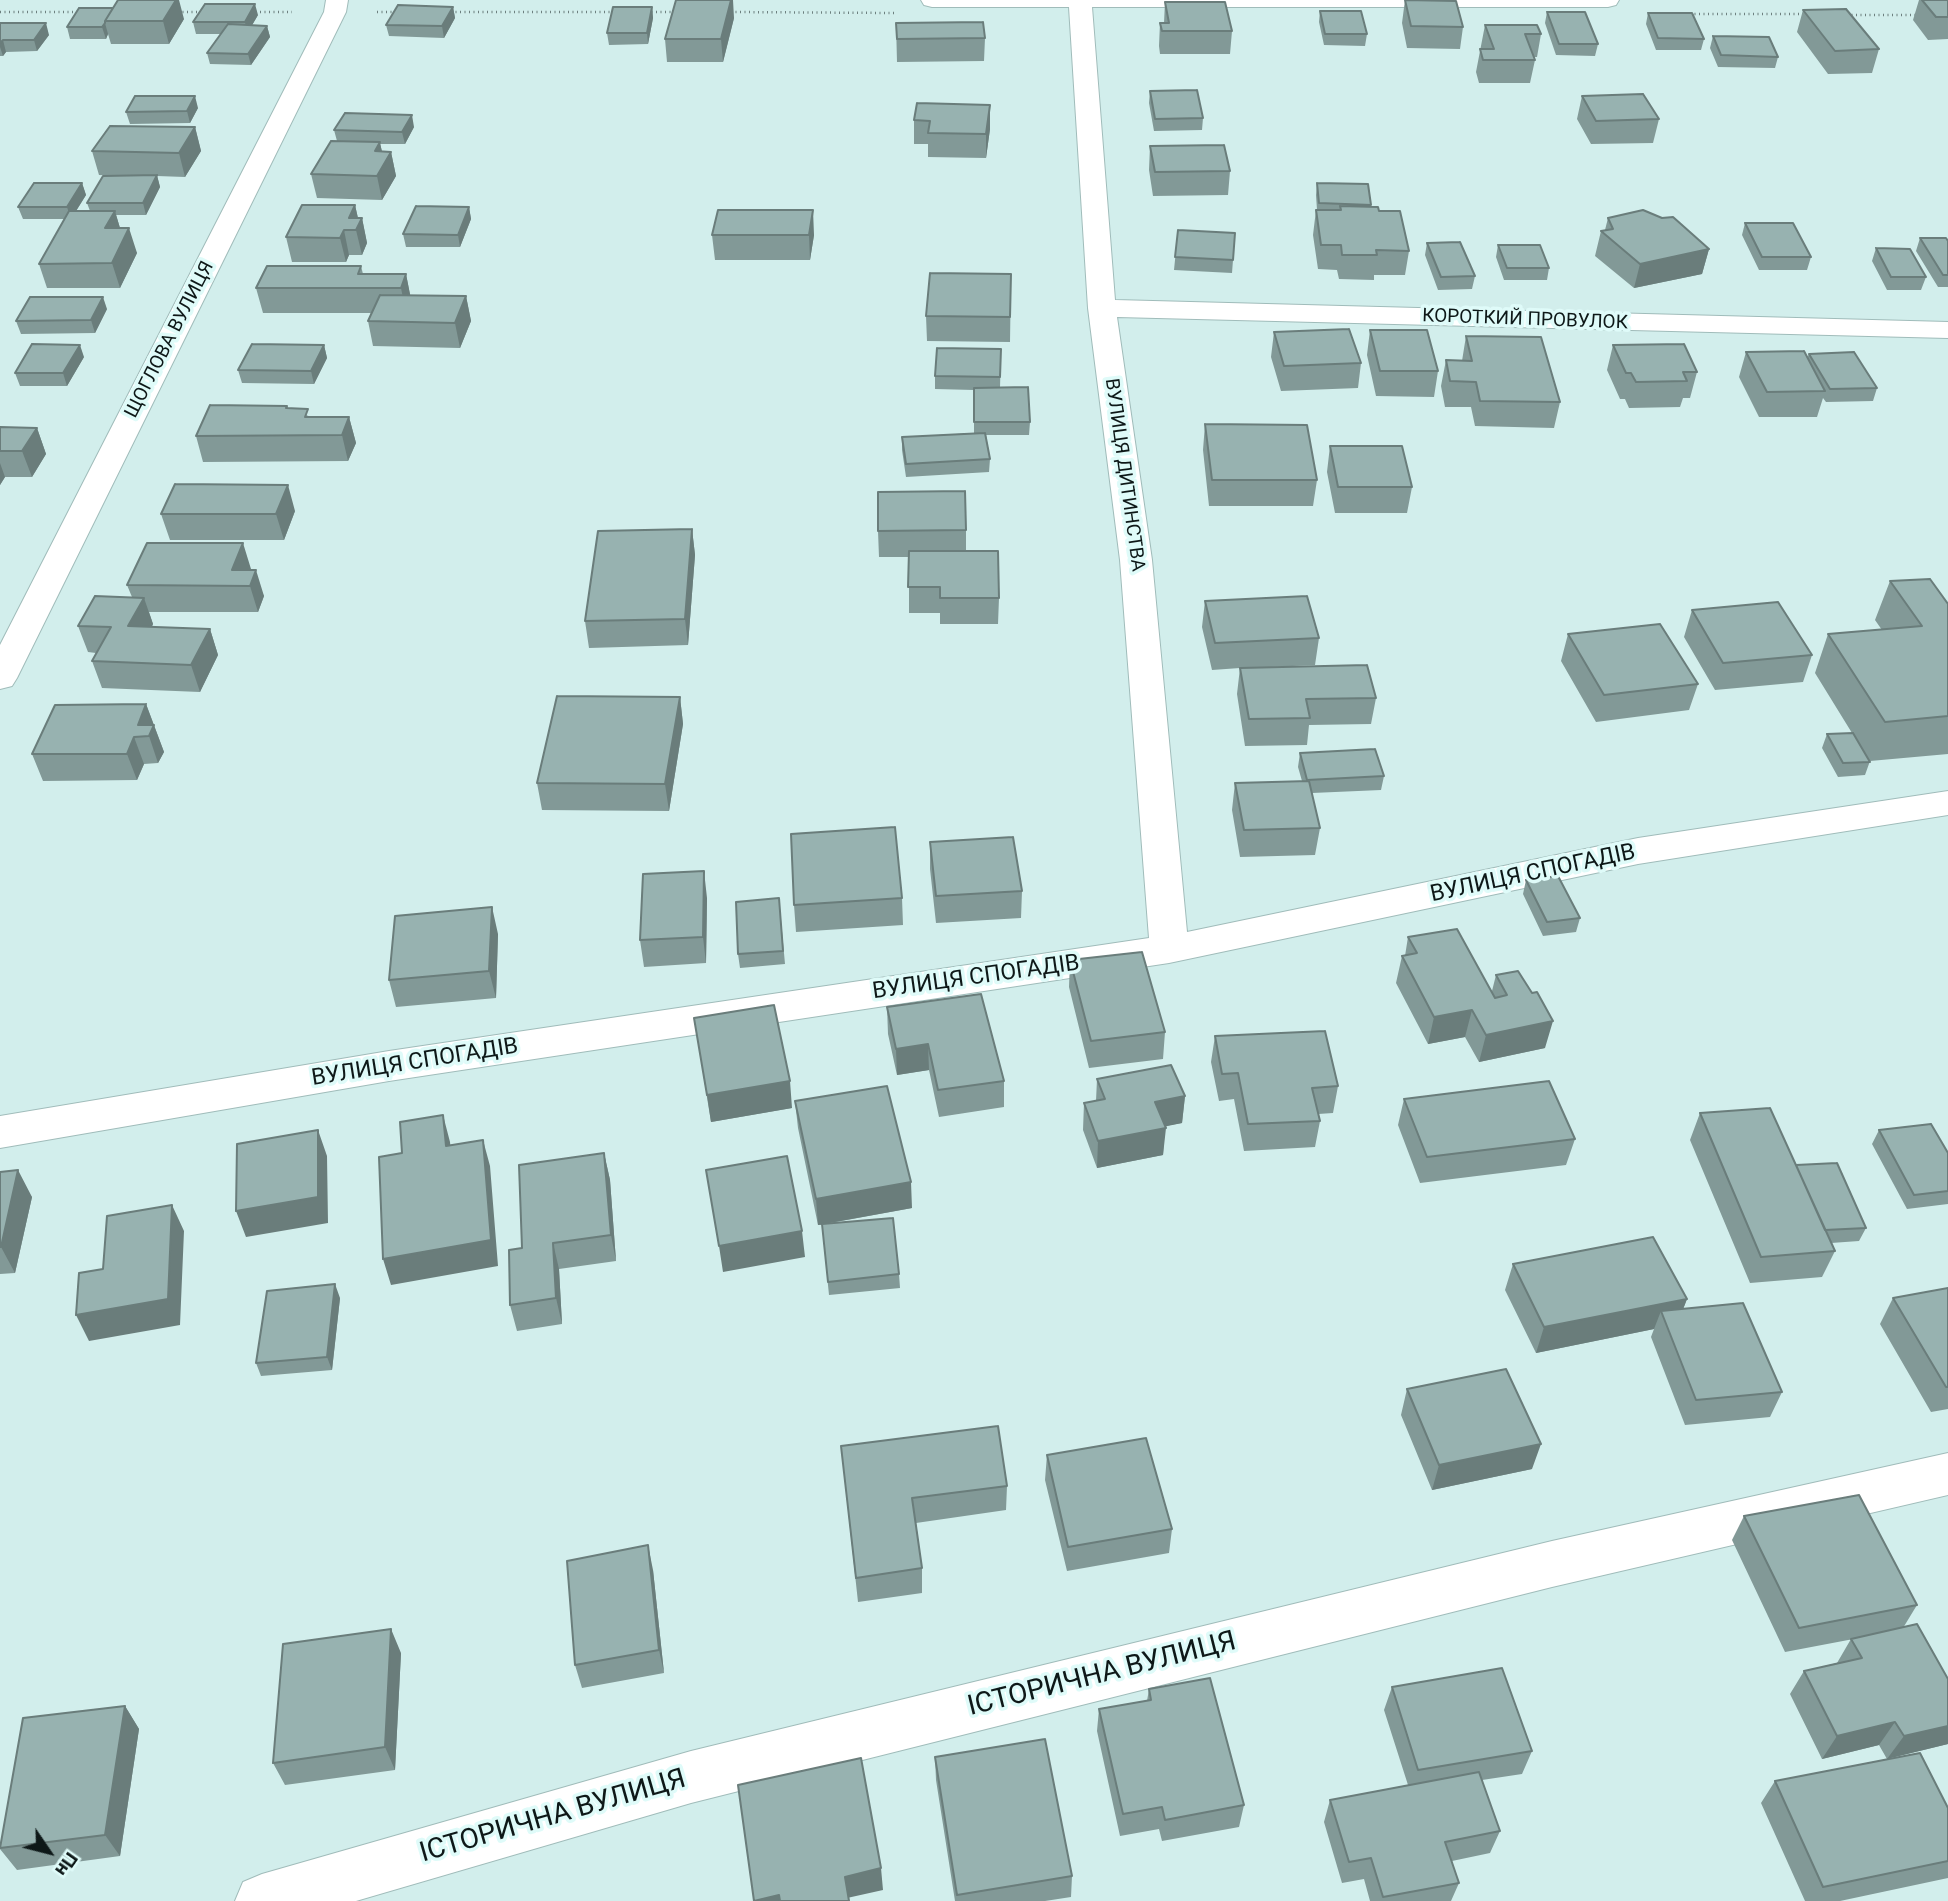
<!DOCTYPE html>
<html>
<head>
<meta charset="utf-8">
<style>
  body { margin:0 }
  #map { position:relative; width:1948px; height:1901px; overflow:hidden; background:#d2eeec; font-family:Roboto,sans-serif }
  canvas { display:block }
  .north { position:absolute; left:14px; top:1817px; width:70px; height:70px; -webkit-text-stroke:5px #dffbf9; paint-order:stroke; rotate:125deg; font-size:19px; font-weight:700; line-height:28px; text-align:center; color:#0e1818 }
  .north::after { content:''; display:block; margin:auto; width:24px; height:32px; background:#0e1818; clip-path:polygon(50% 0,100% 100%,50% 72%,0 100%) }
</style>
</head>
<body>
<div id="map">
<canvas width="1948" height="1901"></canvas>
<div class="north">Пн</div>
</div>
<script>
const ctx = document.querySelector('canvas').getContext('2d');
ctx.lineJoin = 'round';
const shape = rows => new Path2D(rows.map(r => 'M' + r).join(''));
function stroke(path, color, width, dash) { ctx.strokeStyle = color; ctx.lineWidth = width; ctx.lineCap = dash ? 'butt' : 'round'; ctx.setLineDash(dash || []); ctx.stroke(path); }
function paint(path, color) { ctx.fillStyle = color; ctx.fill(path, 'evenodd'); }
function write(font, color, halo, rows, align = 'center') {
  ctx.font = font + ' Roboto,sans-serif'; ctx.lineWidth = 7; ctx.setLineDash([]); ctx.textBaseline = 'middle'; ctx.strokeStyle = halo; ctx.fillStyle = color; for (const [text, x, y, turn = 0] of rows) {
    ctx.save(); ctx.translate(x, y); ctx.rotate((+turn || 0) * Math.PI / 180); ctx.textAlign = isNaN(turn) ? turn : align; if (halo) ctx.strokeText(text, 0, 0); ctx.fillText(text, 0, 0); ctx.restore();
  }
}
const path = shape([
  [0,12,82,12],
  [178,12,204,12],
  [251,12,292,12],
  [377,12,400,12],
  [451,12,617,12],
  [647,12,677,12],
  [731,12,894,13],
  [1690,14,1807,14],
  [1847,15,1919,15]
]);
const minor = shape([
  [326,0,348,0,346,12,17,678,12,686,0,689,0,645,324,12,326,0],
  [921,0,1619,0,1616,5,1608,7,1092,7,1115,300,1948,322,1948,338,1117,317,1152,560,1187,932,1638,838,1948,791,1948,815,1638,864,1169,963,389,1081,0,1148,0,1116,389,1051,1149,938,1120,560,1088,308,1069,7,932,7,924,5,921,0],
  [1948,1453,1948,1495,1552,1587,691,1803,356,1901,235,1901,243,1882,262,1874,691,1751,1552,1541,1948,1453]
]);
const wall = shape([
  [1405,0,1463,27,1460,49,1407,48,1402,23],
  [1919,0,1948,0,1948,39,1928,40,1913,20],
  [1165,2,1232,31,1230,54,1160,54,1159,46,1160,23,1164,23],
  [453,7,455,18,444,38,389,36,386,25],
  [652,7,653,18,648,44,609,45,607,33],
  [79,8,184,19,169,44,111,44,108,34,106,39,70,39,67,27],
  [1803,10,1879,49,1872,73,1828,74,1797,32],
  [1320,11,1367,34,1365,46,1324,45,1319,22],
  [1547,12,1598,44,1595,56,1556,55,1545,23],
  [1648,13,1704,39,1701,50,1656,50,1646,24],
  [258,15,252,25,267,26,270,37,251,65,210,64,207,53,221,34,196,34,193,22],
  [734,18,723,62,667,62,665,39],
  [0,23,49,35,37,51,6,52,3,56,0,56],
  [896,23,985,38,984,61,897,62],
  [1485,25,1541,34,1537,57,1534,57,1535,60,1530,83,1479,83,1476,72],
  [1713,36,1778,57,1775,68,1718,67,1710,48],
  [1150,91,1203,118,1202,130,1154,131,1149,103],
  [1582,96,1659,119,1653,143,1591,144,1577,119],
  [990,105,990,129,986,158,928,157,928,144,914,144,914,120],
  [198,108,190,123,130,124,126,112],
  [195,127,201,151,185,177,157,176,160,187,146,215,116,215,120,228,137,253,120,288,47,288,39,264,65,219,23,219,18,207,82,183,86,195,76,211,90,211,87,203,119,176,99,175,92,151],
  [414,127,405,144,380,144,382,151,391,152,396,176,382,200,317,198,311,174,337,141,334,130],
  [1150,146,1230,171,1228,195,1153,196,1149,170],
  [1317,183,1371,205,1370,207,1379,211,1409,251,1405,275,1374,275,1374,280,1339,279,1337,270,1318,269,1313,235,1316,210,1317,210,1316,195],
  [355,205,358,218,362,218,367,243,362,255,349,255,346,262,292,262,286,237],
  [469,207,471,219,460,247,406,247,403,234],
  [1608,218,1709,249,1702,274,1634,288,1595,256,1601,231,1605,230],
  [1745,223,1811,257,1807,270,1759,270,1742,235],
  [1178,230,1233,260,1232,273,1174,270],
  [712,235,814,235,810,260,715,260],
  [1920,238,1948,241,1948,287,1938,287,1916,251],
  [1427,243,1475,276,1472,289,1438,290,1425,255],
  [1498,245,1549,268,1547,280,1504,280,1496,257],
  [1876,248,1926,277,1921,290,1887,290,1872,261],
  [361,266,363,274,406,274,410,295,466,296,471,321,460,348,373,346,368,321,371,313,263,313,256,288],
  [1011,274,1010,342,927,341,926,316],
  [107,309,95,333,21,334,16,321],
  [1370,330,1438,371,1434,397,1376,396,1367,355],
  [1274,332,1361,363,1358,388,1281,391,1271,357],
  [1466,336,1560,402,1554,428,1475,426,1471,407,1445,407,1441,386,1446,360,1462,361],
  [324,345,327,358,314,384,242,383,238,370],
  [1613,345,1697,372,1690,398,1683,398,1680,407,1629,408,1625,399,1620,399,1607,370],
  [1001,349,1000,388,1030,422,1029,435,986,435,990,459,989,472,906,477,902,450,902,437,974,433,974,390,935,389,935,376],
  [1746,352,1807,358,1809,354,1877,388,1873,401,1826,402,1823,398,1817,417,1759,417,1739,377],
  [84,357,67,386,20,386,15,373],
  [287,406,288,408,311,417,349,417,356,443,348,461,203,462,196,436],
  [1205,424,1317,480,1313,506,1209,506,1203,450],
  [0,427,37,428,46,454,32,477,5,477,0,485],
  [1330,446,1412,487,1407,513,1335,513,1327,472],
  [295,511,284,540,170,540,161,514],
  [692,529,695,555,688,645,589,648,585,621],
  [966,530,966,551,999,598,998,624,940,624,940,613,909,613,909,557,879,557,878,531],
  [250,570,264,596,258,612,149,612,153,624,152,627,210,629,218,655,200,692,102,688,92,661,96,653,88,652,78,626,132,597,127,585],
  [1890,581,1948,604,1948,754,1870,761,1865,775,1838,777,1822,748,1827,734,1852,733,1815,673,1828,634,1882,630,1875,620],
  [1205,601,1319,638,1315,665,1271,667,1376,698,1371,724,1309,725,1307,745,1245,746,1237,694,1240,668,1212,670,1202,627],
  [1692,610,1812,655,1803,682,1715,690,1684,637],
  [1568,634,1698,684,1689,710,1596,722,1561,661],
  [680,697,683,724,669,811,542,810,537,783],
  [146,704,164,752,158,763,144,764,137,780,43,781,32,754],
  [1300,753,1384,776,1381,790,1312,793,1320,828,1315,855,1240,857,1232,810,1235,783,1302,781,1298,767],
  [930,842,1022,891,1021,918,936,923,930,869],
  [1526,880,1580,918,1576,932,1543,936,1523,894],
  [707,898,706,963,644,967,640,940],
  [779,898,785,964,740,968,738,954],
  [902,898,903,925,796,932,794,905],
  [498,934,496,998,396,1007,389,980],
  [1408,937,1492,991,1496,975,1532,993,1545,1048,1479,1062,1465,1037,1428,1044,1396,983,1402,956,1405,956],
  [1070,960,1165,1032,1163,1059,1089,1068,1069,987],
  [887,1007,1004,1081,1004,1107,939,1117,929,1070,897,1075,888,1034],
  [694,1018,792,1108,711,1122],
  [1215,1036,1338,1086,1333,1113,1318,1114,1320,1121,1315,1147,1244,1151,1234,1099,1219,1101,1211,1062],
  [1097,1079,1185,1096,1182,1123,1165,1126,1163,1155,1097,1168,1083,1130,1084,1103,1096,1101],
  [1404,1099,1575,1139,1566,1165,1420,1183,1398,1125],
  [795,1101,912,1208,825,1224,899,1274,900,1288,829,1295,822,1225,818,1225,798,1128],
  [1700,1113,1796,1165,1866,1228,1859,1241,1831,1243,1835,1251,1822,1277,1750,1283,1690,1140],
  [1879,1130,1948,1153,1948,1204,1907,1209,1872,1144],
  [604,1153,610,1180,616,1261,559,1269,562,1324,517,1331,510,1305,522,1248],
  [0,1172,32,1197,15,1273,0,1274],
  [1513,1264,1687,1299,1683,1309,1782,1392,1770,1417,1685,1425,1651,1337,1654,1329,1536,1353,1505,1290],
  [1948,1288,1948,1409,1931,1412,1880,1324,1893,1298],
  [340,1298,332,1370,261,1376,256,1363],
  [1407,1389,1532,1469,1432,1490,1401,1415],
  [841,1446,1007,1486,1006,1510,916,1523,922,1568,922,1593,858,1602],
  [1047,1455,1172,1529,1169,1553,1067,1571,1045,1480],
  [1744,1516,1917,1605,1903,1628,1948,1744,1890,1758,1948,1808,1948,1878,1840,1901,1805,1901,1761,1803,1775,1781,1887,1759,1879,1745,1822,1759,1790,1694,1804,1671,1837,1663,1851,1639,1864,1637,1785,1652,1732,1540],
  [653,1570,664,1673,582,1688,575,1665],
  [401,1653,395,1770,285,1785,273,1763],
  [1392,1687,1532,1751,1522,1774,1482,1780,1500,1831,1490,1853,1452,1861,1459,1883,1451,1901,1370,1901,1364,1879,1342,1883,1324,1822,1330,1800,1408,1785,1384,1710],
  [1149,1689,1244,1805,1239,1827,1162,1841,1159,1829,1120,1836,1097,1731,1099,1709,1147,1701],
  [125,1706,139,1729,120,1856,17,1870,0,1849,0,1845],
  [935,1757,1072,1876,1071,1897,1045,1901,955,1901,936,1780]
]);
const shadedWall = shape([
  [176,0,179,0,184,19,169,44,163,21],
  [731,0,733,0,734,18,723,62,721,39],
  [255,4,258,15,247,34,245,22],
  [453,7,455,18,444,38,442,26],
  [652,7,653,18,648,44,647,33],
  [46,23,49,35,37,51,34,40],
  [105,23,108,34,106,39,102,27],
  [267,26,270,37,251,65,248,54],
  [3,40,6,52,3,56,0,47,0,43],
  [195,96,198,108,190,123,187,111],
  [990,105,990,129,986,158,986,134],
  [412,115,414,127,405,144,402,132],
  [195,127,201,151,185,177,179,153],
  [380,142,384,163,391,152,396,176,382,200,377,176,375,151],
  [157,175,160,187,146,215,143,203],
  [82,183,86,195,71,219,67,207],
  [355,205,359,223,362,218,367,243,362,255,356,230,349,218],
  [469,207,471,219,460,247,458,235],
  [813,210,814,235,810,260,809,235],
  [115,211,122,235,105,228],
  [129,228,137,253,120,288,112,263],
  [344,230,349,255,346,262,340,238],
  [1709,249,1702,274,1634,288,1640,264],
  [406,274,411,299,406,313,401,288],
  [466,296,471,321,460,348,455,323],
  [103,297,107,309,95,333,91,320],
  [80,345,84,357,67,386,63,373],
  [324,345,327,358,314,384,311,371],
  [349,417,356,443,348,461,342,435],
  [37,428,46,454,32,477,22,451],
  [0,463,5,477,0,485],
  [288,485,295,511,284,540,276,514],
  [692,529,695,555,688,645,685,619],
  [243,543,251,569,232,570],
  [256,570,264,596,258,612,250,586],
  [144,598,153,624,138,652,128,626],
  [210,629,218,655,200,692,191,665],
  [680,697,683,724,669,811,665,784],
  [146,704,164,752,158,763,149,736,138,725],
  [134,737,144,764,137,780,127,754],
  [704,871,707,898,706,963,703,937],
  [492,907,498,934,496,998,489,971],
  [1472,1010,1465,1037,1428,1044,1434,1017],
  [1553,1021,1545,1048,1479,1062,1486,1035],
  [928,1044,929,1070,897,1075,896,1049],
  [790,1081,792,1108,711,1122,707,1095],
  [1185,1096,1182,1123,1153,1129,1155,1102],
  [443,1115,450,1142,453,1173,446,1146],
  [1166,1128,1163,1155,1097,1168,1098,1141],
  [318,1130,327,1156,328,1223,246,1237,236,1211],
  [483,1140,490,1166,498,1266,391,1285,383,1259],
  [604,1153,610,1180,616,1261,611,1235],
  [18,1170,32,1197,15,1273,1,1247],
  [911,1182,912,1208,818,1225,816,1199],
  [172,1205,184,1231,180,1325,89,1341,76,1315],
  [802,1231,805,1257,723,1272,719,1246],
  [553,1243,559,1269,562,1324,556,1298],
  [335,1284,340,1298,332,1370,327,1357],
  [1687,1299,1677,1325,1661,1311,1654,1329,1536,1353,1544,1327],
  [1541,1444,1532,1469,1432,1490,1439,1465],
  [648,1545,653,1570,664,1673,659,1650],
  [391,1629,401,1653,395,1770,385,1747],
  [125,1706,139,1729,120,1856,105,1835],
  [1895,1722,1879,1745,1822,1759,1837,1736],
  [1948,1726,1948,1744,1887,1759,1904,1736],
  [881,1868,883,1890,847,1898,845,1877],
  [779,1895,780,1901,756,1901]
]);
const building = shape([
  [118,0,176,0,163,21,105,21,118,0],
  [676,0,731,0,721,39,665,39,676,0],
  [1405,0,1456,1,1463,27,1411,26,1405,0],
  [1922,0,1948,0,1948,17,1936,17,1922,0],
  [1165,2,1225,2,1232,31,1162,31,1160,23,1169,23,1165,2],
  [205,4,255,4,245,22,193,22,205,4],
  [398,5,453,7,442,26,386,25,398,5],
  [613,7,652,7,647,33,607,33,613,7],
  [79,8,113,8,105,21,105,23,102,27,67,27,79,8],
  [1846,9,1879,49,1835,51,1803,10,1846,9],
  [1320,11,1361,11,1367,34,1325,34,1320,11],
  [1547,12,1585,12,1598,44,1559,44,1547,12],
  [1648,13,1692,13,1704,39,1658,38,1648,13],
  [983,22,985,38,897,39,896,23,983,22],
  [0,23,46,23,34,40,3,40,0,43,0,23],
  [228,24,267,26,248,54,207,53,228,24],
  [1485,25,1537,25,1541,34,1525,34,1535,60,1483,60,1480,49,1494,49,1485,25],
  [1713,36,1769,37,1778,57,1721,55,1713,36],
  [1197,90,1203,118,1155,119,1150,91,1197,90],
  [1643,94,1659,119,1596,121,1582,96,1643,94],
  [135,96,195,96,187,111,126,112,135,96],
  [917,103,990,105,986,134,928,133,930,121,914,120,917,103],
  [345,113,412,115,402,132,334,130,345,113],
  [110,126,195,127,179,153,92,151,110,126],
  [331,141,380,142,375,151,391,152,377,176,311,174,331,141],
  [1224,145,1230,171,1155,172,1150,146,1224,145],
  [157,175,143,203,87,203,103,176,157,175],
  [34,183,82,183,67,207,18,207,34,183],
  [1317,183,1368,184,1371,205,1319,203,1317,183],
  [302,205,355,205,349,218,362,218,356,230,344,230,340,238,286,237,302,205],
  [416,206,469,207,458,235,403,234,416,206],
  [1340,206,1378,207,1379,211,1400,211,1409,251,1376,250,1377,255,1342,255,1341,245,1321,245,1316,210,1341,210,1340,206],
  [718,210,813,210,809,235,712,235,718,210],
  [1643,210,1662,218,1673,217,1709,249,1640,264,1601,231,1613,229,1608,218,1643,210],
  [69,211,115,211,105,228,129,228,112,263,39,264,69,211],
  [1745,223,1793,223,1811,257,1762,257,1745,223],
  [1178,230,1235,233,1233,260,1175,257,1178,230],
  [1920,238,1946,238,1948,241,1948,275,1943,275,1920,238],
  [1460,242,1475,276,1441,277,1427,243,1460,242],
  [1498,245,1540,245,1549,268,1507,268,1498,245],
  [1876,248,1910,249,1926,277,1891,277,1876,248],
  [267,266,361,266,358,274,406,274,401,288,256,288,267,266],
  [930,273,1011,274,1010,317,926,316,930,273],
  [380,295,466,296,455,323,368,321,380,295],
  [30,297,103,297,91,320,16,321,30,297],
  [1349,329,1361,363,1284,366,1274,332,1349,329],
  [1370,330,1427,330,1438,371,1380,371,1370,330],
  [1466,336,1541,337,1560,402,1480,401,1476,382,1450,381,1446,360,1472,361,1466,336],
  [32,344,80,345,63,373,15,373,32,344],
  [252,344,324,345,311,371,238,370,252,344],
  [1684,344,1697,372,1683,372,1687,381,1636,382,1631,373,1626,373,1613,345,1684,344],
  [937,348,1001,349,1000,377,935,376,937,348],
  [1804,351,1825,391,1767,392,1746,352,1804,351],
  [1854,352,1877,388,1830,389,1809,354,1854,352],
  [1028,387,1030,422,974,422,974,388,1028,387],
  [210,405,287,406,286,408,308,409,305,417,349,417,342,435,196,436,210,405],
  [1205,424,1307,425,1317,480,1212,480,1205,424],
  [0,427,37,428,22,451,0,451,0,427],
  [985,433,990,459,906,464,902,437,985,433],
  [1330,446,1402,446,1412,487,1338,487,1330,446],
  [175,484,288,485,276,514,161,514,175,484],
  [965,491,966,530,878,531,878,492,965,491],
  [692,529,685,619,585,621,598,531,692,529],
  [147,543,243,543,232,570,256,570,250,586,127,585,147,543],
  [909,551,998,551,999,598,940,598,940,587,908,587,909,551],
  [1930,579,1948,604,1948,716,1885,722,1828,634,1922,626,1890,581,1930,579],
  [95,596,144,598,128,626,210,629,191,665,92,661,111,627,78,626,95,596],
  [1307,596,1319,638,1215,643,1205,601,1307,596],
  [1778,602,1812,655,1723,663,1692,610,1778,602],
  [1660,624,1698,684,1604,695,1568,634,1660,624],
  [1367,665,1376,698,1306,699,1310,718,1249,719,1240,668,1367,665],
  [557,696,680,697,665,784,537,783,557,696],
  [146,704,138,725,154,725,149,736,134,737,127,754,32,754,55,705,146,704],
  [1853,733,1870,762,1843,763,1827,734,1853,733],
  [1375,749,1384,776,1307,780,1300,753,1375,749],
  [1309,781,1320,828,1244,830,1235,783,1309,781],
  [895,827,902,898,794,905,791,834,895,827],
  [1013,837,1022,891,936,896,930,842,1013,837],
  [704,871,703,937,640,940,643,874,704,871],
  [1558,876,1580,918,1547,922,1526,880,1558,876],
  [779,898,783,951,738,954,736,902,779,898],
  [492,907,489,971,389,980,395,916,492,907],
  [1457,929,1495,998,1507,995,1496,975,1518,971,1532,993,1537,992,1553,1021,1486,1035,1472,1010,1434,1017,1402,956,1417,953,1408,937,1457,929],
  [1142,952,1165,1032,1091,1041,1070,960,1142,952],
  [981,994,1004,1081,938,1090,928,1044,896,1049,887,1007,981,994],
  [774,1005,790,1081,707,1095,694,1018,774,1005],
  [1325,1031,1338,1086,1312,1088,1320,1121,1248,1124,1238,1073,1222,1074,1215,1036,1325,1031],
  [1171,1065,1185,1096,1155,1102,1166,1128,1098,1141,1084,1103,1105,1099,1097,1079,1171,1065],
  [1549,1081,1575,1139,1427,1157,1404,1099,1549,1081],
  [887,1086,911,1182,816,1199,795,1101,887,1086],
  [1770,1108,1835,1251,1761,1257,1700,1113,1770,1108],
  [443,1115,446,1146,483,1140,491,1240,383,1259,379,1157,402,1153,400,1122,443,1115],
  [1931,1124,1948,1153,1948,1191,1914,1195,1879,1130,1931,1124],
  [318,1130,318,1197,236,1211,237,1144,318,1130],
  [604,1153,611,1235,553,1243,556,1298,510,1305,509,1250,522,1248,519,1165,604,1153],
  [787,1156,802,1231,719,1246,706,1170,787,1156],
  [1837,1163,1866,1228,1825,1230,1796,1165,1837,1163],
  [18,1170,1,1247,0,1247,0,1172,18,1170],
  [172,1205,168,1299,76,1315,79,1273,103,1269,107,1216,172,1205],
  [893,1218,899,1274,828,1282,822,1224,893,1218],
  [1653,1237,1687,1299,1544,1327,1513,1264,1653,1237],
  [335,1284,327,1357,256,1363,267,1291,335,1284],
  [1948,1288,1948,1387,1946,1387,1893,1298,1948,1288],
  [1743,1303,1782,1392,1696,1400,1661,1311,1743,1303],
  [1506,1369,1541,1444,1439,1465,1407,1389,1506,1369],
  [998,1426,1007,1486,912,1498,922,1568,856,1578,841,1446,998,1426],
  [1146,1438,1172,1529,1068,1547,1047,1455,1146,1438],
  [1859,1495,1917,1605,1799,1628,1744,1516,1859,1495],
  [648,1545,659,1650,575,1665,567,1561,648,1545],
  [1917,1624,1948,1679,1948,1726,1904,1736,1895,1722,1837,1736,1804,1671,1862,1658,1851,1639,1917,1624],
  [391,1629,385,1747,273,1763,283,1644,391,1629],
  [1502,1668,1532,1751,1418,1770,1392,1687,1502,1668],
  [1210,1678,1244,1805,1165,1820,1162,1807,1123,1814,1099,1709,1151,1700,1149,1689,1210,1678],
  [125,1706,105,1835,0,1848,23,1718,125,1706],
  [1045,1739,1072,1876,957,1895,935,1757,1045,1739],
  [1920,1753,1948,1808,1948,1861,1823,1887,1775,1781,1920,1753],
  [861,1758,881,1868,845,1877,849,1901,780,1901,779,1895,754,1901,738,1785,861,1758],
  [1479,1772,1500,1831,1445,1842,1459,1883,1383,1897,1371,1858,1349,1862,1330,1800,1479,1772]
]);
const farStreetnames = [
  ["КОРОТКИЙ ПРОВУЛОК",1525,320,2],
  ["ЩОГЛОВА ВУЛИЦЯ",170,340,-63],
  ["ВУЛИЦЯ ДИТИНСТВА",1124,475,82]
];
const streetNames = [
  ["ВУЛИЦЯ СПОГАДІВ",1533,874,-12],
  ["ВУЛИЦЯ СПОГАДІВ",976,978,-8],
  ["ВУЛИЦЯ СПОГАДІВ",415,1063,-9]
];
const nearStreetnames = [
  ["ІСТОРИЧНА ВУЛИЦЯ",1102,1675,-14],
  ["ІСТОРИЧНА ВУЛИЦЯ",553,1817,-16]
];
stroke(minor, '#a0bcba', 2);
stroke(path, '#6d807f', 2.5, [1, 3.5]);
paint(minor, '#fff');
paint(wall, '#829997');
paint(shadedWall, '#6a7d7b');
paint(building, '#97b2b0');
stroke(building, '#6a7d7b', 2);
write('19px', '#0e1818', '#dffbf9', farStreetnames);
write('23px', '#0e1818', '#dffbf9', streetNames);
write('28px', '#0e1818', '#dffbf9', nearStreetnames);
</script>
</body>
</html>
